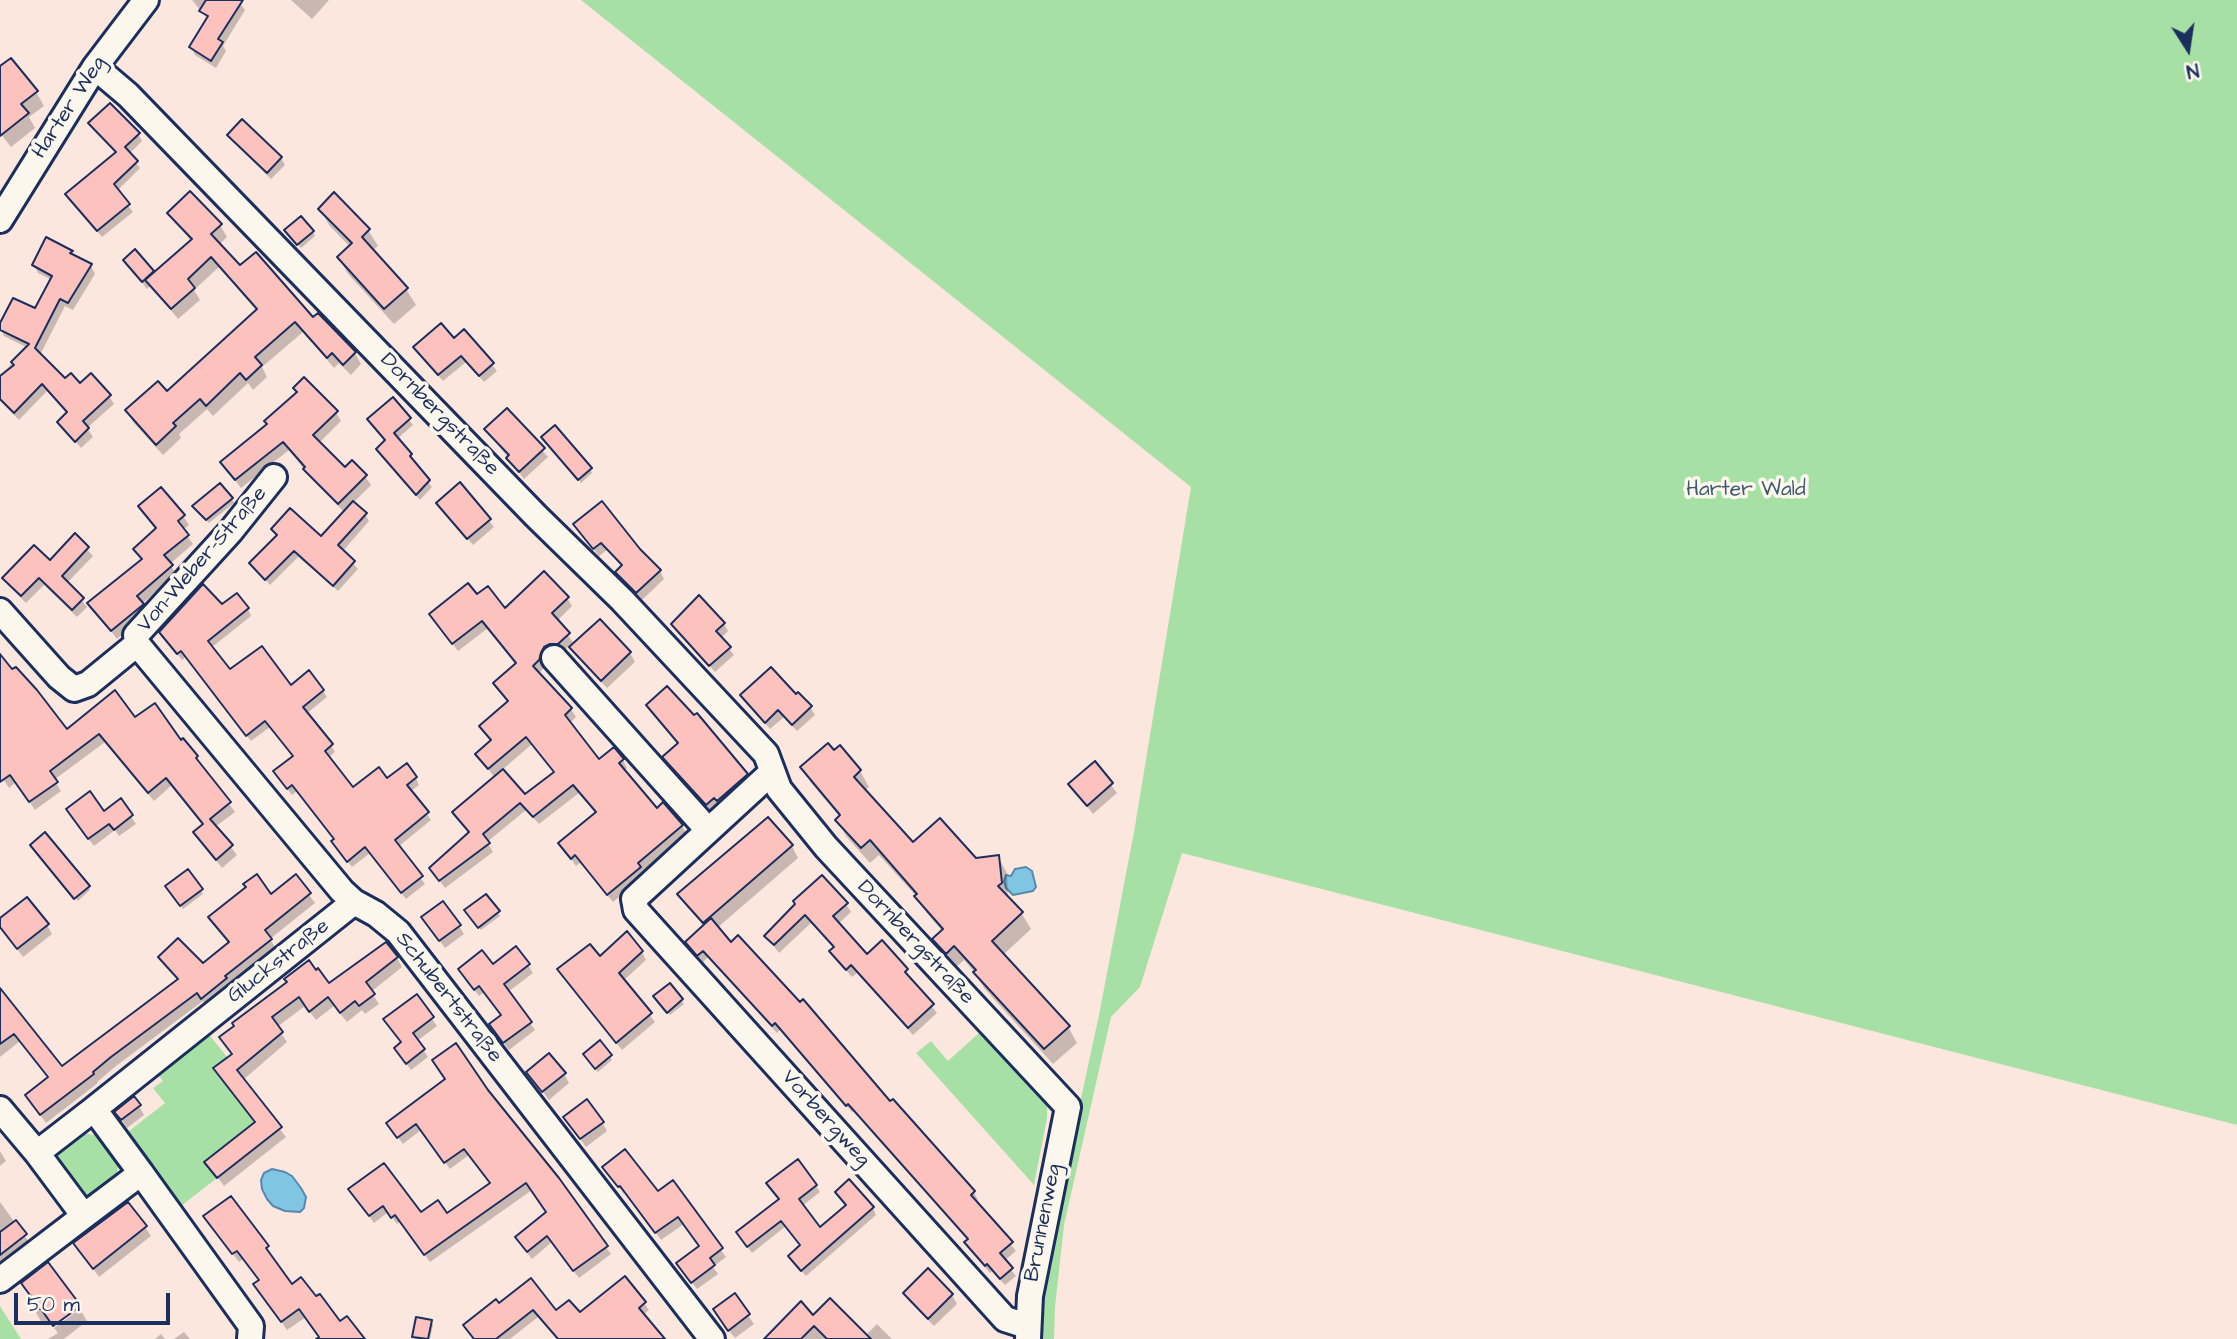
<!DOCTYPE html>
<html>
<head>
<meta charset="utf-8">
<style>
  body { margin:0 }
  #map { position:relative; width:2237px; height:1339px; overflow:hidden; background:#fce7de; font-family:"Architects Daughter",sans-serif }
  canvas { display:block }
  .north { position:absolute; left:2153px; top:14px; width:70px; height:70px; -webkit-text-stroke:5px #fbf7ec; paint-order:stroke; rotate:168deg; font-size:19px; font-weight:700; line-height:28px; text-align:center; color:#1b2f5e }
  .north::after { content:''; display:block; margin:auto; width:24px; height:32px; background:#1b2f5e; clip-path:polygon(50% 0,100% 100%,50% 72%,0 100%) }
  .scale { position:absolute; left:14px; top:1293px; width:156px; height:32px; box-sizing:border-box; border:4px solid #1b2f5e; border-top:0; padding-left:9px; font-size:21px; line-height:24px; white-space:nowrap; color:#1b2f5e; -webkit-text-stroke:5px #fbf7ec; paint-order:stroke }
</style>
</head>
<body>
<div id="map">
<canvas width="2237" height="1339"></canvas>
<div class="north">N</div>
<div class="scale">50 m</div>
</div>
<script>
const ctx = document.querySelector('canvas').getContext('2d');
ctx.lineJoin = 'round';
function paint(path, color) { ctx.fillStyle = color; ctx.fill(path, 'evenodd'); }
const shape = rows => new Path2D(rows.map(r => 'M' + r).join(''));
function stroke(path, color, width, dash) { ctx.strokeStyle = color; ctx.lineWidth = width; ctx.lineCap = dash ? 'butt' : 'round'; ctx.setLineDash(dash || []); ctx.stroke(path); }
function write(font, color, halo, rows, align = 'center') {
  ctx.font = font + ' "Architects Daughter",sans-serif'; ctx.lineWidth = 7; ctx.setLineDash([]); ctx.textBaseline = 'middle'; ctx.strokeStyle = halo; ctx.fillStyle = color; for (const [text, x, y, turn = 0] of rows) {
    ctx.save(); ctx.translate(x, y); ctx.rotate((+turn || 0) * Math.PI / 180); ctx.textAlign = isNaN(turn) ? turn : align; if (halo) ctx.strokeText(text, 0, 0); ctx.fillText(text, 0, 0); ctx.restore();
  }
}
const green = shape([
  [581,0,2237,0,2237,1125,1182,853,1140,987,1111,1017,1064,1225,1055,1307,1054,1339,1037,1339,1043,1274,1099,1015,1134,832,1191,487],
  [207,1032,227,1057,213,1069,255,1122,205,1163,217,1178,181,1206,124,1135,165,1103,153,1088,163,1081,156,1072],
  [980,1032,1047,1103,1047,1118,1034,1185,916,1053,931,1041,948,1061],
  [80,1133,95,1135,118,1166,116,1183,95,1197,80,1193,57,1162,59,1148],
  [0,1306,21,1339,0,1339]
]);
const water = shape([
  [1026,867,1032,871,1036,887,1033,891,1013,895,1006,888,1004,881,1006,875,1011,876,1015,869,1026,867],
  [272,1169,285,1172,292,1176,301,1188,306,1197,304,1208,300,1212,285,1211,273,1206,267,1199,262,1189,261,1180,264,1173,272,1169]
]);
const shadow = shape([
  [192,0,237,0,245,10,223,46,226,51,216,68,195,55,191,47,208,20],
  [291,0,329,0,312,19],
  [0,69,36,92,44,106,29,117,35,128,11,147,0,133],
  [91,123,138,134,142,141,129,154,140,168,117,191,133,212,102,237,72,201,117,153],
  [229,135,281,158,285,165,271,179,233,142],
  [320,209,368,230,378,246,372,251,406,289,416,305,394,324,348,274,339,258,350,247,329,225],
  [169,213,220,225,227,237,219,245,240,267,355,353,361,364,351,375,339,363,334,368,303,332,262,367,267,377,253,390,248,383,213,416,207,409,179,434,181,438,163,455,133,422,127,411,166,393,257,311,219,267,194,290,200,300,178,319,151,285,147,289,125,260,135,252,154,274,192,242,176,224],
  [313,232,315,236,301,248,288,234],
  [47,239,72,252,74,257,91,266,95,274,73,310,65,306,40,355,65,380,109,396,114,404,87,428,93,437,81,448,59,422,68,414,47,391,19,420,0,401,0,375,28,348,4,336,0,327,36,311,52,280,38,273,34,265],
  [464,331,497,371,484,382,466,362,443,381,419,354,454,340],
  [393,400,413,425,397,439,411,455,414,461,412,462,432,487,420,500,381,455,387,442],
  [507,410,548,457,524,479,486,429],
  [336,412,341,421,319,443,345,470,365,476,371,485,353,503,365,514,369,521,342,552,358,569,338,591,298,557,270,585,251,563,278,537,273,529,322,539,345,513,311,478,289,450,241,488,228,471],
  [545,441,590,469,592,473,581,483],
  [460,485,494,527,473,545,443,510],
  [232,499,234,503,209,523,196,510],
  [140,507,183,516,189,525,183,530,193,544,170,564,176,574,142,604,147,614,117,639,89,603,142,560,135,549,157,530],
  [575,525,638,550,660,571,664,579,642,600,622,581,617,573,623,567,607,550,599,556],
  [75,536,93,556,67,583,87,607,77,617,44,585,26,603,9,586,4,578,50,562],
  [477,597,504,610,567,598,572,606,557,621,575,645,600,621,630,653,635,662,607,688,577,656,570,645,563,652,548,656,543,669,538,674,571,709,576,717,569,724,599,761,623,760,627,768,624,771,656,811,682,826,687,834,642,872,644,876,613,902,580,863,576,866,560,844,597,814,579,793,539,824,526,810,487,842,493,852,445,888,431,869,470,834,454,812,495,778,478,755,492,742,481,727,509,702,495,684,517,665,488,628,458,651,436,622],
  [532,744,555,773,525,796,502,770],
  [222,607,248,609,251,616,211,648,230,672,291,688,323,691,327,697,306,714,331,745,335,752,328,758,352,790,387,781,406,766,416,778,419,785,410,792,431,820,398,847,425,884,406,899,370,853,352,867,337,848,335,840,297,791,292,795,279,778,294,757,270,727,251,741,186,657,182,660,165,639],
  [673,624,724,624,728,631,721,638,734,655,715,672],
  [0,657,66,732,135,719,181,743,197,757,201,767,235,812,215,827,237,855,222,868,201,841,204,826,172,785,154,801,105,742,54,780,61,791,35,810,16,782,9,788,0,774],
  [742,696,795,696,810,707,815,715,797,731,784,717,770,729],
  [840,748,860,771,869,787,864,791,913,845,975,860,998,857,1007,873,1008,900,1022,914,1031,929,1003,955,1068,1027,1077,1043,1053,1064,984,988,975,973,964,960,955,968,943,955,934,940,943,932,926,912,917,897,879,855,870,863,846,836,837,820,840,817,811,783,802,767],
  [669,764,747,775,750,782,722,807,719,804,711,811],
  [1095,764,1117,793,1093,814,1070,784],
  [120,801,136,824,119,836,115,830,94,846,72,817,104,813],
  [792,846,798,858,717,928,890,1103,892,1101,974,1192,978,1200,976,1202,1016,1251,1004,1261,1016,1276,1005,1285,992,1271,990,1273,970,1250,966,1242,969,1240,854,1111,852,1112,780,1030,777,1033,708,957,703,962,687,942,704,926,686,906,679,894,716,861,718,863],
  [34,849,88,887,90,890,78,901],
  [296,877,315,903,270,939,276,949,207,1007,203,1001,116,1066,97,1082,98,1083,46,1123,32,1104,49,1078,20,1041,0,1057,0,1008,62,1069,179,981,160,957,203,965,230,943,216,926,270,897],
  [170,890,201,890,203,894,183,909],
  [796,904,846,904,851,912,838,924,867,956,906,970,910,979,937,1013,913,1035,857,973,852,977,836,959,832,951,835,948,811,923,779,953,766,936],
  [498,912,500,916,481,930,469,914],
  [47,925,52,934,23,957,11,941],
  [429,926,459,926,464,934,445,948],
  [642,952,646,960,623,981,655,1022,622,1050,564,978,600,958],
  [397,958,402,967,371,992,379,1004,365,1014,362,1010,347,1022,334,1006,316,1020,305,1006,277,1027,287,1042,243,1080,286,1137,224,1186,207,1163,257,1124,215,1069,233,1055,221,1038,289,983,329,985],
  [528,965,533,973,508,992,535,1030,509,1050,495,1032,503,1016,485,992,479,996,464,977],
  [416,996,437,1026,417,1041,428,1057,411,1070,400,1055],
  [658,1000,681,1000,684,1004,670,1015],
  [610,1056,612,1060,598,1072,587,1058],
  [528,1072,564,1074,569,1083,549,1100],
  [487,1091,611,1254,579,1278,552,1242,532,1259,521,1245,548,1213,532,1190,430,1262,401,1221,397,1224,388,1212,374,1223,355,1197,420,1214,447,1216,491,1184,469,1155,450,1169,421,1130,403,1144,393,1131],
  [139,1106,144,1115,127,1128,117,1112],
  [565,1118,602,1122,607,1131,586,1147],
  [0,1151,6,1161,0,1166],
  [609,1175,657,1194,673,1182,726,1257,713,1267,718,1274,697,1289,683,1271,701,1247,684,1224,661,1240,626,1192,624,1194],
  [816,1186,820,1192,802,1206,820,1230,873,1208,876,1215,806,1276,794,1263,801,1246,786,1226,752,1253,742,1239,780,1201,772,1190],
  [0,1202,29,1242,0,1265],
  [211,1226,267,1247,272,1256,271,1258,291,1286,362,1339,319,1339,321,1338,306,1317,287,1330,261,1293,260,1281,243,1259,239,1262],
  [145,1227,151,1236,99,1277,75,1244],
  [928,1271,952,1295,957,1304,934,1326,910,1302,905,1293],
  [625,1278,649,1310,643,1315,663,1339,558,1339,542,1318,538,1317,510,1339,474,1339,499,1305,579,1314],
  [23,1283,78,1306,52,1325,50,1323,42,1323,34,1309,34,1301],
  [734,1295,754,1324,735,1338,720,1319],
  [80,1309,87,1321,64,1339,48,1339,58,1333,54,1328],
  [813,1318,865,1336,877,1324,892,1339,767,1339],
  [431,1321,433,1325,430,1339,415,1339,413,1336],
  [184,1332,190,1339,174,1339],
  [161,1334,165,1339,155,1339]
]);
const building = shape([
  [206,0,243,0,218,39,223,42,211,61,189,47,208,16,199,11,206,0],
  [11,58,38,91,21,104,29,113,0,136,0,66,11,58],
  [110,103,140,133,125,147,138,161,114,184,130,204,97,231,65,194,116,152,88,123,110,103],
  [242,119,282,157,267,173,227,135,242,119],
  [190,191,222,224,211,234,240,265,256,252,313,317,318,313,356,352,343,365,332,353,327,358,295,322,255,357,262,365,246,380,240,373,206,406,200,399,173,423,176,426,156,445,125,410,158,381,167,391,257,309,211,257,188,279,195,288,171,309,145,280,192,239,167,213,190,191],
  [334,192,370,229,362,237,408,288,384,309,337,257,352,243,318,209,334,192],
  [301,216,314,231,297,245,284,230,301,216],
  [46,237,73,251,70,253,92,264,68,303,60,299,35,348,65,378,71,373,80,383,91,373,111,395,83,421,89,428,75,442,57,422,67,412,42,384,14,413,0,399,0,376,14,365,11,362,29,344,0,330,0,323,13,298,35,308,52,276,32,265,46,237],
  [135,249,154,271,142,282,123,260,135,249],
  [441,323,454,338,464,329,494,363,479,376,461,356,438,375,413,347,441,323],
  [304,377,338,411,313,435,345,467,352,460,367,475,338,504,303,469,305,467,283,442,235,480,220,462,267,424,264,421,297,392,293,388,304,377],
  [393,397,411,418,394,433,412,454,410,456,430,480,416,495,376,449,385,440,367,419,393,397],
  [507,408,545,448,519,472,506,458,509,455,484,429,507,408],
  [555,425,592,468,578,480,541,437,555,425],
  [460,482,491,519,467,539,436,503,460,482],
  [220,483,233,498,206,520,192,506,220,483],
  [161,487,185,515,178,521,189,535,164,555,173,565,137,596,144,604,111,631,87,603,142,559,133,549,156,528,138,506,161,487],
  [353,501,367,513,338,545,355,561,333,586,294,551,265,580,249,563,277,535,271,529,290,508,321,536,353,501],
  [602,501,640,549,661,570,636,593,615,572,622,565,601,543,593,549,573,524,602,501],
  [75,533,89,547,62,576,84,598,72,610,39,578,21,596,2,578,34,545,50,560,75,533],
  [544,571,569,597,552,613,570,633,558,644,550,644,544,647,539,660,533,666,572,708,565,715,599,759,614,747,624,759,619,763,657,808,663,802,683,825,638,863,641,867,607,895,575,855,571,859,558,843,596,812,573,785,533,817,520,803,483,834,490,843,439,881,429,868,469,832,452,812,503,769,525,794,554,772,526,737,488,769,475,754,491,740,479,726,508,701,493,683,516,663,482,621,452,644,429,614,468,583,477,594,488,586,505,608,544,571],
  [203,584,222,604,237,593,249,608,208,641,230,669,262,646,291,685,309,670,324,690,303,707,333,744,325,751,353,787,379,767,387,778,407,763,417,777,407,785,429,812,395,840,423,876,401,893,365,847,347,862,331,841,334,839,292,785,287,789,273,771,293,756,265,721,246,736,181,651,177,654,159,632,203,584],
  [699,595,725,623,716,631,731,647,709,666,671,624,699,595],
  [600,619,631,652,601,681,569,647,600,619],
  [0,654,12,669,16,667,37,690,67,729,115,690,135,717,155,703,181,740,183,738,198,756,196,758,231,802,210,819,233,845,216,860,193,832,203,824,166,778,148,793,99,734,50,771,58,782,29,802,10,775,0,782,0,654],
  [771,667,796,694,798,692,812,706,792,725,778,710,765,723,740,695,771,667],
  [667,686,694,715,697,713,748,774,717,801,714,798,706,805,662,757,678,743,646,705,667,686],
  [828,743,834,750,840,745,861,770,854,777,913,842,940,818,976,858,999,855,1002,883,998,886,1023,912,992,941,1070,1026,1044,1049,973,972,976,970,954,946,946,954,932,939,943,929,914,896,917,894,870,840,861,848,835,820,840,815,800,767,828,743],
  [1095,761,1113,783,1087,806,1068,784,1095,761],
  [90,791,104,811,121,798,133,815,114,830,109,824,88,839,66,809,90,791],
  [768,817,793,845,703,923,677,894,768,817],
  [45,832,90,886,74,899,30,845,45,832],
  [188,869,203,889,180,906,165,886,188,869],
  [257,874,271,894,296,874,311,893,265,930,272,939,225,976,227,978,201,999,197,993,111,1057,93,1072,94,1074,40,1115,25,1095,48,1077,14,1034,0,1044,0,988,62,1066,178,979,158,957,178,938,203,963,229,942,208,917,246,887,243,884,257,874],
  [822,875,848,903,833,916,867,954,882,940,908,969,905,972,934,1004,908,1028,851,965,846,970,829,951,834,947,805,915,774,945,764,936,795,904,793,901,822,875],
  [486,894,500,911,478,928,464,910,486,894],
  [27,897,49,924,17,949,0,927,0,918,27,897],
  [443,901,461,925,439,941,421,917,443,901],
  [711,918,731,942,738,935,800,1002,803,999,890,1101,893,1099,975,1191,971,1195,1013,1242,1000,1253,1013,1268,1000,1279,987,1264,985,1266,964,1242,968,1239,848,1104,846,1106,775,1023,772,1026,703,951,697,956,685,942,711,918],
  [627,931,643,951,619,973,652,1013,616,1043,557,969,590,944,600,956,627,931],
  [386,942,398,957,366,982,375,994,359,1006,355,1001,340,1013,328,997,309,1012,299,997,272,1017,283,1032,237,1070,282,1127,217,1178,204,1162,255,1122,213,1068,232,1054,219,1037,234,1026,232,1023,287,982,284,979,309,960,316,970,318,968,329,983,386,942],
  [516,946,530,964,504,984,532,1022,503,1043,489,1024,501,1015,479,986,474,990,458,969,482,950,493,964,516,946],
  [670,983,683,999,667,1013,653,996,670,983],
  [417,994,434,1017,413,1033,425,1049,406,1064,394,1048,401,1042,383,1019,417,994],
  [600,1040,612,1055,595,1069,583,1054,600,1040],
  [456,1043,488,1090,559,1178,608,1246,573,1271,547,1236,527,1252,515,1237,546,1212,526,1183,424,1255,395,1215,391,1218,383,1206,369,1216,348,1189,384,1163,421,1212,438,1200,447,1213,490,1183,464,1149,444,1163,416,1124,397,1138,386,1123,445,1079,432,1060,456,1043],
  [549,1053,566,1073,542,1092,526,1072,549,1053],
  [134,1096,141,1105,121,1120,114,1112,134,1096],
  [587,1099,604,1122,580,1139,563,1117,587,1099],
  [625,1149,658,1191,673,1180,723,1248,710,1258,715,1265,691,1283,676,1263,699,1246,678,1217,655,1233,620,1186,618,1187,602,1167,625,1149],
  [798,1159,817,1185,799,1199,820,1227,846,1205,835,1192,849,1179,874,1207,801,1271,788,1256,800,1245,781,1221,747,1247,736,1232,779,1199,766,1183,798,1159],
  [231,1196,269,1246,266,1248,292,1284,301,1277,316,1296,320,1294,340,1321,347,1316,365,1339,316,1339,319,1337,299,1309,281,1322,253,1284,259,1280,237,1251,232,1254,203,1216,231,1196],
  [128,1202,147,1226,93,1269,73,1243,128,1202],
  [16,1220,27,1234,0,1255,0,1232,16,1220],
  [48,1262,81,1306,53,1326,41,1309,32,1309,32,1298,21,1283,48,1262],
  [928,1268,953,1294,928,1319,903,1293,928,1268],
  [625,1276,646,1302,639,1308,665,1339,558,1339,533,1310,496,1339,474,1339,463,1325,496,1299,499,1303,531,1278,556,1310,569,1300,580,1312,625,1276],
  [735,1293,750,1314,728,1331,713,1309,735,1293],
  [830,1298,871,1339,827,1339,814,1326,801,1339,764,1339,801,1301,813,1315,830,1298],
  [416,1317,432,1320,428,1339,412,1337,416,1317]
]);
const street = shape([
  [95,67,128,95,536,516,622,600,766,754,779,789,826,847,1068,1107,1030,1296,1028,1339],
  [0,220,95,67,146,0],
  [0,611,59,677,74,689,88,684,137,644],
  [137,644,342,891,354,902,376,914,398,932,712,1339],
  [137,644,136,635,230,532,274,477],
  [554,658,708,830],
  [772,772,634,899,636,910,1005,1319,1027,1326],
  [0,1109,37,1153],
  [94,1109,354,902],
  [141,1173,251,1326,250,1339],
  [0,1280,84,1216,141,1173,94,1109,37,1153,84,1216]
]);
const streetNames = [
  ["Harter Weg",70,108,-57],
  ["Dornbergstraße",439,415,46],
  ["Von-Weber-Straße",203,560,-49],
  ["Dornbergstraße",915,943,47],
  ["Gluckstraße",279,962,-38],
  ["Schubertstraße",448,998,52],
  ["Vorbergweg",825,1119,48],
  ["Brunnenweg",1044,1223,-79]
];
const parkNames = [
  ["Harter Wald",1746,491]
];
paint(green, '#a7e0a4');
paint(water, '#80c5e1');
stroke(water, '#5889ad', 2);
paint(shadow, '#0003');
paint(building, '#fdc1be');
stroke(building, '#1b2f5e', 2);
stroke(street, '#1b2f5e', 30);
stroke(street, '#fbf7ec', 24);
write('21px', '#1b2f5e', '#fbf7ec', streetNames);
write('21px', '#3e5b70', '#fbf7ec', parkNames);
</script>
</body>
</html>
